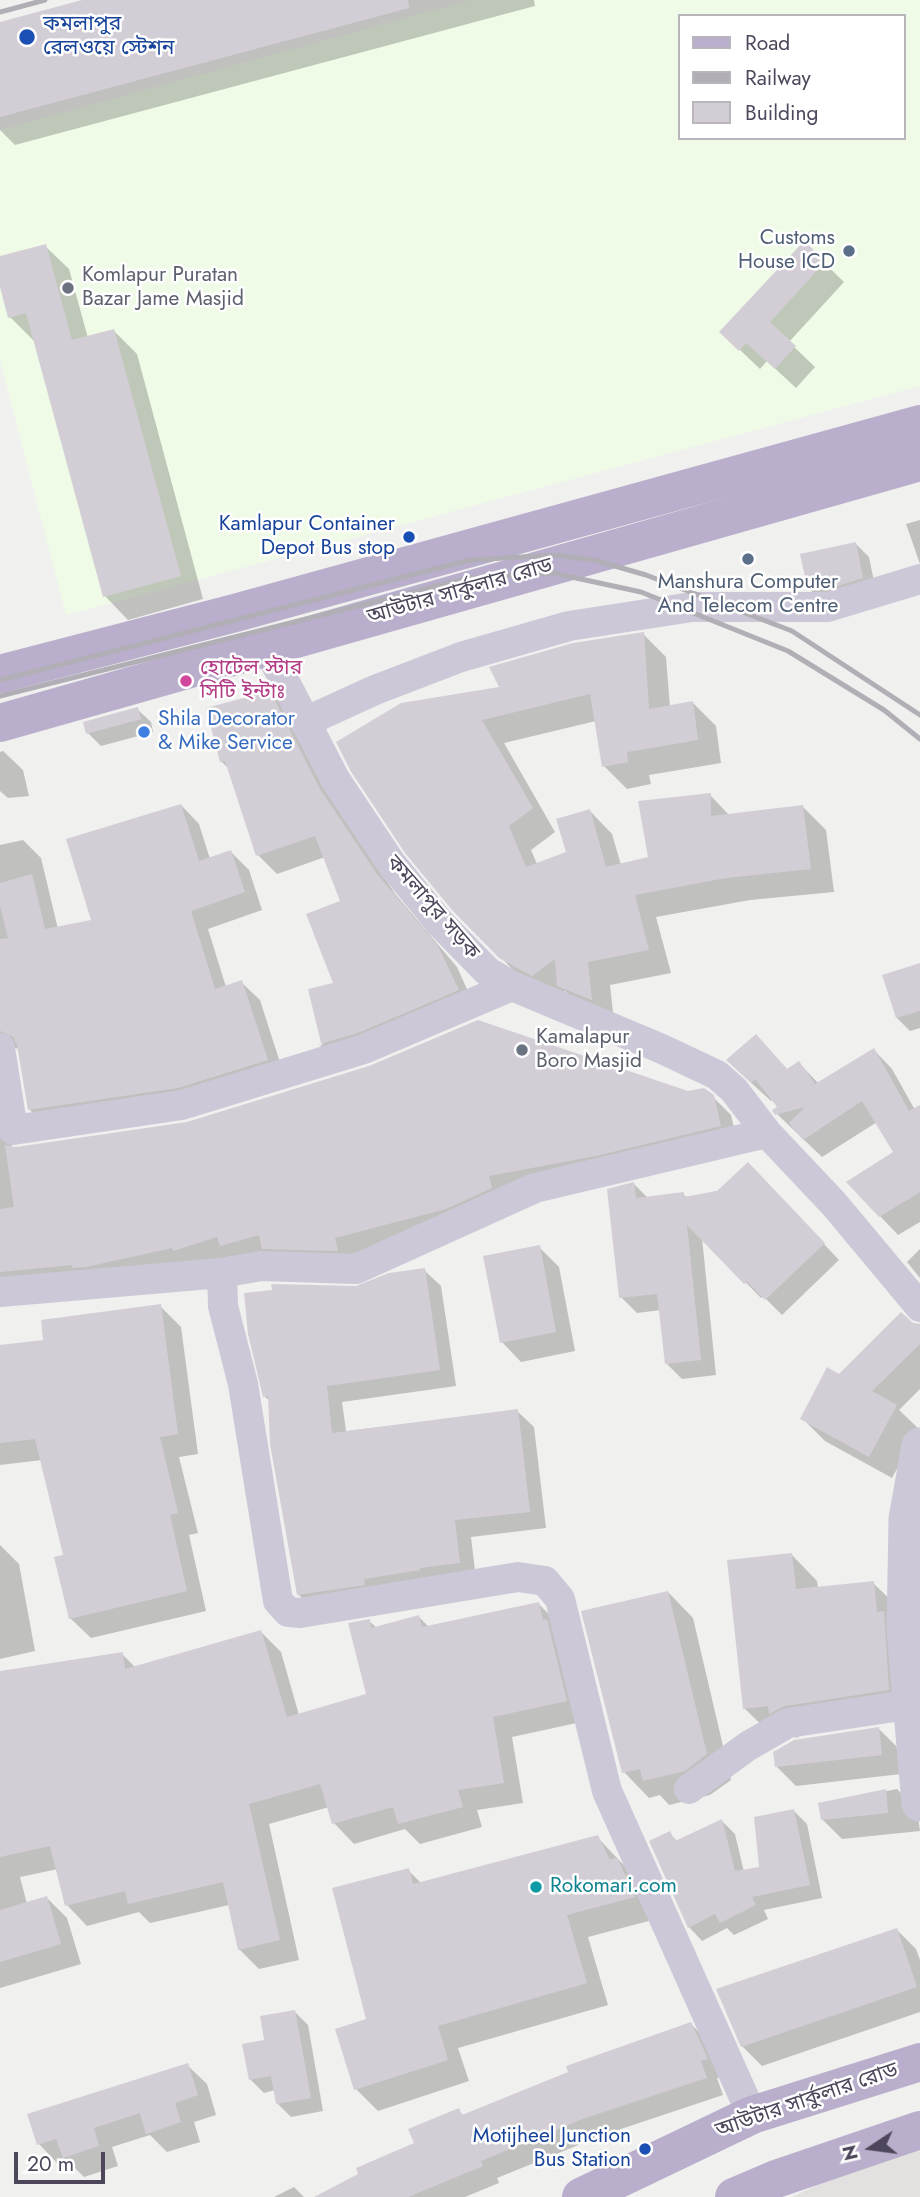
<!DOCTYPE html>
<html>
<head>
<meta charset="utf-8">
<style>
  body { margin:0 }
  #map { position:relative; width:920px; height:2197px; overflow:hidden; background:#f0f0ee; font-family:Jost,sans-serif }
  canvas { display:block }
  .legend { position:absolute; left:678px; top:14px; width:228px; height:126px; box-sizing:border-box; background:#fff; border:2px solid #b8b5bd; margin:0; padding:9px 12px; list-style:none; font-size:21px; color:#4e475b }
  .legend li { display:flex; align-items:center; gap:14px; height:35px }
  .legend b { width:35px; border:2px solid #b8b5bd }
  .north { position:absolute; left:836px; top:2113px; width:70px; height:70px; -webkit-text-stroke:5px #fff; paint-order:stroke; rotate:257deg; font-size:19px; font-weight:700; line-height:28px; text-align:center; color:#4e475b }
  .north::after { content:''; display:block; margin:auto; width:24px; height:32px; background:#4e475b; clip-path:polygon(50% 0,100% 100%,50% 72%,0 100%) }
  .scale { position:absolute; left:14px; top:2152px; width:91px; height:32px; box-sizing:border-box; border:4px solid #4e475b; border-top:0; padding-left:9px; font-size:21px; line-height:24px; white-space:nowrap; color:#4e475b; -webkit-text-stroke:5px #fff; paint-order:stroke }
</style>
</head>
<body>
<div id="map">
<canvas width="920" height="2197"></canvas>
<ul class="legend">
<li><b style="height:9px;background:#b9aecc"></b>Road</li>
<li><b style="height:9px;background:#b2aeb6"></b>Railway</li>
<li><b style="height:19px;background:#d3ced6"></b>Building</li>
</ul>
<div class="north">N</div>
<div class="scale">20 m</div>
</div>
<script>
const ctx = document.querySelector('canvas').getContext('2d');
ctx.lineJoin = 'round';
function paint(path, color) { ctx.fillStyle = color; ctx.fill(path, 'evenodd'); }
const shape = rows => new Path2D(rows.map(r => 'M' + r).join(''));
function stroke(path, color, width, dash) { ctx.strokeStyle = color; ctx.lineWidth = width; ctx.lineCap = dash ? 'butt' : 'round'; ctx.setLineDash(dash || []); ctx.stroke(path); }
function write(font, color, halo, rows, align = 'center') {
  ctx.font = font + ' Jost,"Noto Sans Bengali",sans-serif'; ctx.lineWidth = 5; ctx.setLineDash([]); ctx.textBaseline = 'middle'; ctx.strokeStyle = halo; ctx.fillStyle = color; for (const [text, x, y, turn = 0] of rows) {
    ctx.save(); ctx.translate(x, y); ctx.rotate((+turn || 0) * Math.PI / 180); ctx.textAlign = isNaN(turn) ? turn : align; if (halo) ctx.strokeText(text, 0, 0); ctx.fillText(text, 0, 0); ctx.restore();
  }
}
const commercial = shape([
  [471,0,920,0,920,386,66,615,0,360,0,130],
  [680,16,904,16,904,138,680,138]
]);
const education = shape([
  [920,2136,920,2197,792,2197]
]);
const shadow = shape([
  [89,0,534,0,535,6,15,145,0,130,0,24],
  [804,243,844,282,789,342,815,367,796,388,767,361,760,369,721,332],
  [45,246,69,269,88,338,114,331,137,354,203,599,128,620,105,596,34,341,10,317,0,281,0,258],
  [920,520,920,564,906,524],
  [856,544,869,557,876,591,823,602,809,589],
  [643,634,666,657,670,707,693,703,716,726,721,763,649,775,651,784,627,789,604,766,596,721,504,743,555,832,531,850,537,864,569,853,589,810,612,834,621,865,650,858,710,795,730,816,803,807,826,830,834,892,750,900,656,917,671,973,610,985,614,1022,582,1009,565,991,556,998,524,981,453,909,352,769,502,688],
  [270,693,289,712,339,810,396,895,457,967,476,1009,337,1063,320,1046,323,1044,310,990,335,984,343,902,325,857,277,874,258,855,229,769,221,761],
  [137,709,151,722,153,732,101,746,88,733],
  [3,751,23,770,29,796,8,798,0,791,0,752],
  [181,805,199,824,210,859,231,852,249,870,262,910,208,929,226,987,241,982,260,1000,285,1078,47,1128,29,1109,20,1049,15,1048,2,1059,0,1070,12,1148,688,1093,713,1097,731,1115,738,1144,352,1256,240,1263,232,1256,193,1268,0,1291,0,845,23,840,41,858,58,929,93,921],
  [920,965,920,1028,910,1031,897,1018],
  [756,1036,788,1070,799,1063,819,1084,874,1050,892,1069,915,1110,920,1107,920,1222,898,1235,880,1216,895,1153,877,1122,822,1157,777,1114,780,1108,773,1099,771,1101,747,1079],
  [764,1180,839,1260,782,1315,763,1296,761,1298,702,1238,716,1375,682,1379,666,1363,661,1310,637,1313,621,1297,634,1184,648,1198,683,1194,687,1198],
  [539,1247,559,1267,575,1351,521,1362,502,1342],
  [920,1249,920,1278,907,1262],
  [424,1270,441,1286,456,1386,342,1402,346,1431,517,1411,534,1427,546,1528,471,1537,476,1579,315,1611,298,1594,270,1401,264,1396,356,1288],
  [160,1306,181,1327,198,1454,179,1457,198,1533,189,1535,206,1611,91,1638,70,1618,65,1557,42,1460,0,1465,0,1347,45,1341],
  [920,1324,920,1389,899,1410,919,1429,892,1478,825,1441,802,1418,840,1376],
  [0,1545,19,1564,35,1651,0,1659],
  [792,1555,817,1581,818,1588,873,1583,899,1608,912,1703,811,1730,796,1738,789,1731,770,1733,744,1708],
  [668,1592,693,1618,731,1780,710,1795,669,1805,660,1795,649,1798,624,1772],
  [538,1603,558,1624,586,1721,512,1737,523,1803,477,1810,482,1827,420,1844,405,1829,354,1844,334,1823,329,1807,269,1824,299,1960,259,1969,239,1949,229,1905,150,1923,139,1912,87,1926,67,1905,58,1869,20,1877,27,1904,47,1898,67,1918,81,1964,0,1988,0,1673,122,1654,136,1668,261,1632,281,1652,299,1715,368,1696,369,1621,377,1628,419,1617,429,1627],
  [879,1729,898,1748,901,1774,796,1786,776,1766],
  [897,1789,917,1809,920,1831,842,1839,822,1819,820,1805],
  [793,1810,807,1824,822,1898,764,1910,768,1919,734,1935,727,1928,702,1941,689,1927,669,1833,678,1842,722,1821,735,1834,744,1872,761,1869],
  [597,1837,639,1881,656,1919,588,1937,608,2005,458,2048,469,2081,378,2111,356,2089,368,2020,408,1870,422,1884],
  [897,1930,916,1949,920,1960,920,2012,762,2066,742,2046],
  [295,2012,308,2025,323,2111,291,2117,278,2104,275,2090,264,2093,250,2079,266,2041],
  [691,2024,708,2041,724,2076,717,2078,723,2095,603,2135,497,2178,499,2183,465,2197,317,2197,416,2144,458,2110,464,2116],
  [187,2065,207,2084,216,2115,194,2122,200,2142,167,2152,150,2135,112,2147,118,2166,84,2177,68,2161,58,2164,39,2144],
  [294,2187,304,2197,274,2197]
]);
const building = shape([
  [82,0,408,0,409,8,0,117,0,22],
  [804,241,826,261,770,322,796,346,775,369,746,343,739,351,719,332],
  [46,244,72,340,114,329,181,576,103,597,26,313,8,318,0,287,0,256],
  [856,542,863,578,825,590,808,590,800,554],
  [644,632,649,709,693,701,698,740,627,752,628,762,602,767,590,694,482,720,533,808,509,826,526,867,566,852,556,819,590,809,606,867,648,857,638,801,711,793,711,816,803,805,811,869,726,878,635,895,649,950,588,962,592,1000,557,986,555,959,532,976,499,958,452,910,405,853,350,770,336,742,401,703,499,687,489,667,573,643],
  [270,691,320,789,377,874,438,946,459,990,358,1033,317,1045,321,1043,308,989,333,983,306,914,340,901,315,836,256,856,225,761,220,762,206,708],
  [138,707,141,719,86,734,83,722],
  [181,804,199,861,231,850,245,892,191,911,215,989,242,980,268,1060,178,1088,28,1110,17,1045,13,1037,0,1031,0,939,8,938,0,906,0,883,32,874,45,929,91,920,66,839],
  [920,963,920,1011,896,1018,882,975],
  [478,1020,688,1091,704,1088,714,1095,721,1126,596,1156,489,1176,492,1188,446,1209,335,1238,338,1251,262,1249,259,1235,220,1246,217,1237,173,1251,172,1248,86,1267,72,1268,72,1265,0,1272,0,1209,14,1207,5,1145,16,1147,187,1122,369,1066],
  [756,1034,787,1069,799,1061,815,1084,874,1048,909,1111,920,1105,920,1192,879,1217,846,1182,893,1152,862,1101,803,1140,789,1123,805,1107,775,1115,772,1110,777,1107,755,1079,751,1083,726,1060],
  [748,1162,825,1243,765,1300,747,1282,744,1284,687,1225,701,1360,665,1364,657,1294,619,1298,607,1189,634,1182,636,1198,684,1192,684,1197,717,1191],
  [540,1245,556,1332,500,1343,483,1256],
  [425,1268,440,1370,327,1386,332,1433,518,1409,530,1512,455,1520,460,1563,420,1568,420,1570,364,1579,365,1585,297,1595,270,1444,268,1396,263,1397,248,1334,244,1293,272,1290,271,1284,356,1286,389,1273],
  [161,1304,178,1434,160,1437,178,1513,170,1515,187,1591,69,1619,54,1557,63,1555,35,1439,0,1443,0,1345,43,1340,41,1320],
  [901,1312,913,1323,920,1324,920,1344,872,1391,897,1405,869,1457,800,1419,827,1367,839,1374],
  [792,1553,796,1589,874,1581,877,1612,884,1611,889,1690,785,1706,769,1714,768,1706,743,1709,727,1560],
  [668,1591,707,1754,685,1771,643,1781,640,1769,622,1773,581,1611],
  [539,1602,543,1620,547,1619,567,1701,493,1717,504,1783,458,1790,463,1807,398,1824,393,1807,332,1824,320,1784,249,1804,280,1940,238,1950,223,1882,128,1904,125,1891,65,1906,50,1846,0,1857,0,1671,123,1652,125,1669,261,1630,287,1717,366,1694,348,1623,370,1619,371,1628,419,1615,422,1627],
  [879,1727,882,1755,775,1767,773,1752,794,1740],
  [886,1789,888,1813,821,1820,818,1803],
  [794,1809,810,1885,752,1897,756,1905,720,1923,715,1914,688,1928,649,1841,670,1831,675,1841,722,1819,735,1871,759,1867,754,1817],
  [598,1835,610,1860,617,1857,635,1897,567,1915,587,1983,438,2026,448,2060,354,2090,335,2029,366,2019,332,1888,409,1868,413,1884],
  [47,1896,61,1944,0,1962,0,1910],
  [897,1928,917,1987,741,2047,716,1989],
  [295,2010,311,2098,276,2104,271,2076,249,2080,242,2044,264,2040,260,2016],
  [691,2022,708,2059,701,2061,707,2078,585,2118,481,2161,483,2166,408,2197,314,2197,358,2174,356,2168,414,2143,408,2129,459,2108,462,2115,568,2072,566,2066],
  [188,2063,198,2095,175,2103,181,2122,146,2134,140,2113,94,2128,99,2146,63,2158,56,2139,37,2145,27,2114]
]);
const minor = shape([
  [267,647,335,779,391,863,439,922,488,972,512,986,662,1049,717,1075,734,1090,767,1133,834,1204,920,1307],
  [305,722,375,690,461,657,569,626,692,607,828,607,920,579],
  [0,1048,13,1130,182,1105,364,1049,512,986],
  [0,1292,222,1273],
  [689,1789,748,1746,788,1723,920,1703],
  [752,2115,607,1791,560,1599,545,1581,518,1577,300,1613,288,1612,278,1601,243,1384,223,1306,222,1273,261,1266,356,1269,535,1188,767,1133]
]);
const tertiary = shape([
  [920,1446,907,1519,905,1631,920,1803]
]);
const primary = shape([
  [0,674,235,613,920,424],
  [0,723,920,462],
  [581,2197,752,2115,920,2062],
  [734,2197,776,2179,920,2130]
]);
const rail = shape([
  [0,12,45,0],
  [0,680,470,560,556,555,594,560,646,575,792,631,920,715],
  [0,696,469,578,553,573,641,592,788,651,884,710,920,739]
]);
const markers = [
  [27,37,9,"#1a4fb4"],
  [849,251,7,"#5c6f8a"],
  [68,288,7,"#6b7280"],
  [409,537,7,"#1a4fb4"],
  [748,559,7,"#5c6f8a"],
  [186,681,7,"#d1479c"],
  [144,732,7,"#3f7fe0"],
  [522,1050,7,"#6b7280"],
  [536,1887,7,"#0f9aa8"],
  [645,2149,7,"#1a4fb4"]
];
const transitNames = [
  ["কমলাপুর",43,25,"left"],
  ["রেলওয়ে স্টেশন",43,49,"left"],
  ["Kamlapur Container",395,525],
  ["Depot Bus stop",395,549],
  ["Motijheel Junction",631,2137],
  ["Bus Station",631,2161]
];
const serviceNames = [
  ["Customs",835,239],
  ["House ICD",835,263],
  ["Manshura Computer",748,583,"center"],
  ["And Telecom Centre",748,607,"center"]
];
const worshipNames = [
  ["Komlapur Puratan",82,276],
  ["Bazar Jame Masjid",82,300],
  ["Kamalapur",536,1038],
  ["Boro Masjid",536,1062]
];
const streetNames = [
  ["আউটার সার্কুলার রোড",460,592,-16],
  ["কমলাপুর সড়ক",432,908,49],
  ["আউটার সার্কুলার রোড",807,2101,-19]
];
const hotelNames = [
  ["হোটেল স্টার",200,669],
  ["সিটি ইন্টাঃ",200,693]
];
const shopNames = [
  ["Shila Decorator",158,720],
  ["& Mike Service",158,744]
];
const cultureNames = [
  ["Rokomari.com",550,1887]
];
paint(commercial, '#effbe7');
paint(education, '#e2e1e0');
paint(shadow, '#0003');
paint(building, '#d3ced6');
stroke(minor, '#cdc8d8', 30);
stroke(tertiary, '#cdc8d8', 37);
stroke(primary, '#b9aecc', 38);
stroke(rail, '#b2aeb6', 5);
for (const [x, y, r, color] of markers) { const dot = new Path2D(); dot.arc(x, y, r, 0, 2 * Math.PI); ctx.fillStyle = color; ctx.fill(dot); stroke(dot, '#fff', 2.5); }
write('21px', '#164399', '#fff', transitNames, 'right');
write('21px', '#4e5e75', '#fff', serviceNames, 'right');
write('21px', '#5b616d', '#fff', worshipNames, 'left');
write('21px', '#4e475b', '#fff', streetNames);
write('21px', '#b23c85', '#fff', hotelNames, 'left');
write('21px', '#366cbe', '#fff', shopNames, 'left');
write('21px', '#0d838f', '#fff', cultureNames, 'left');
</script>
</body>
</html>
